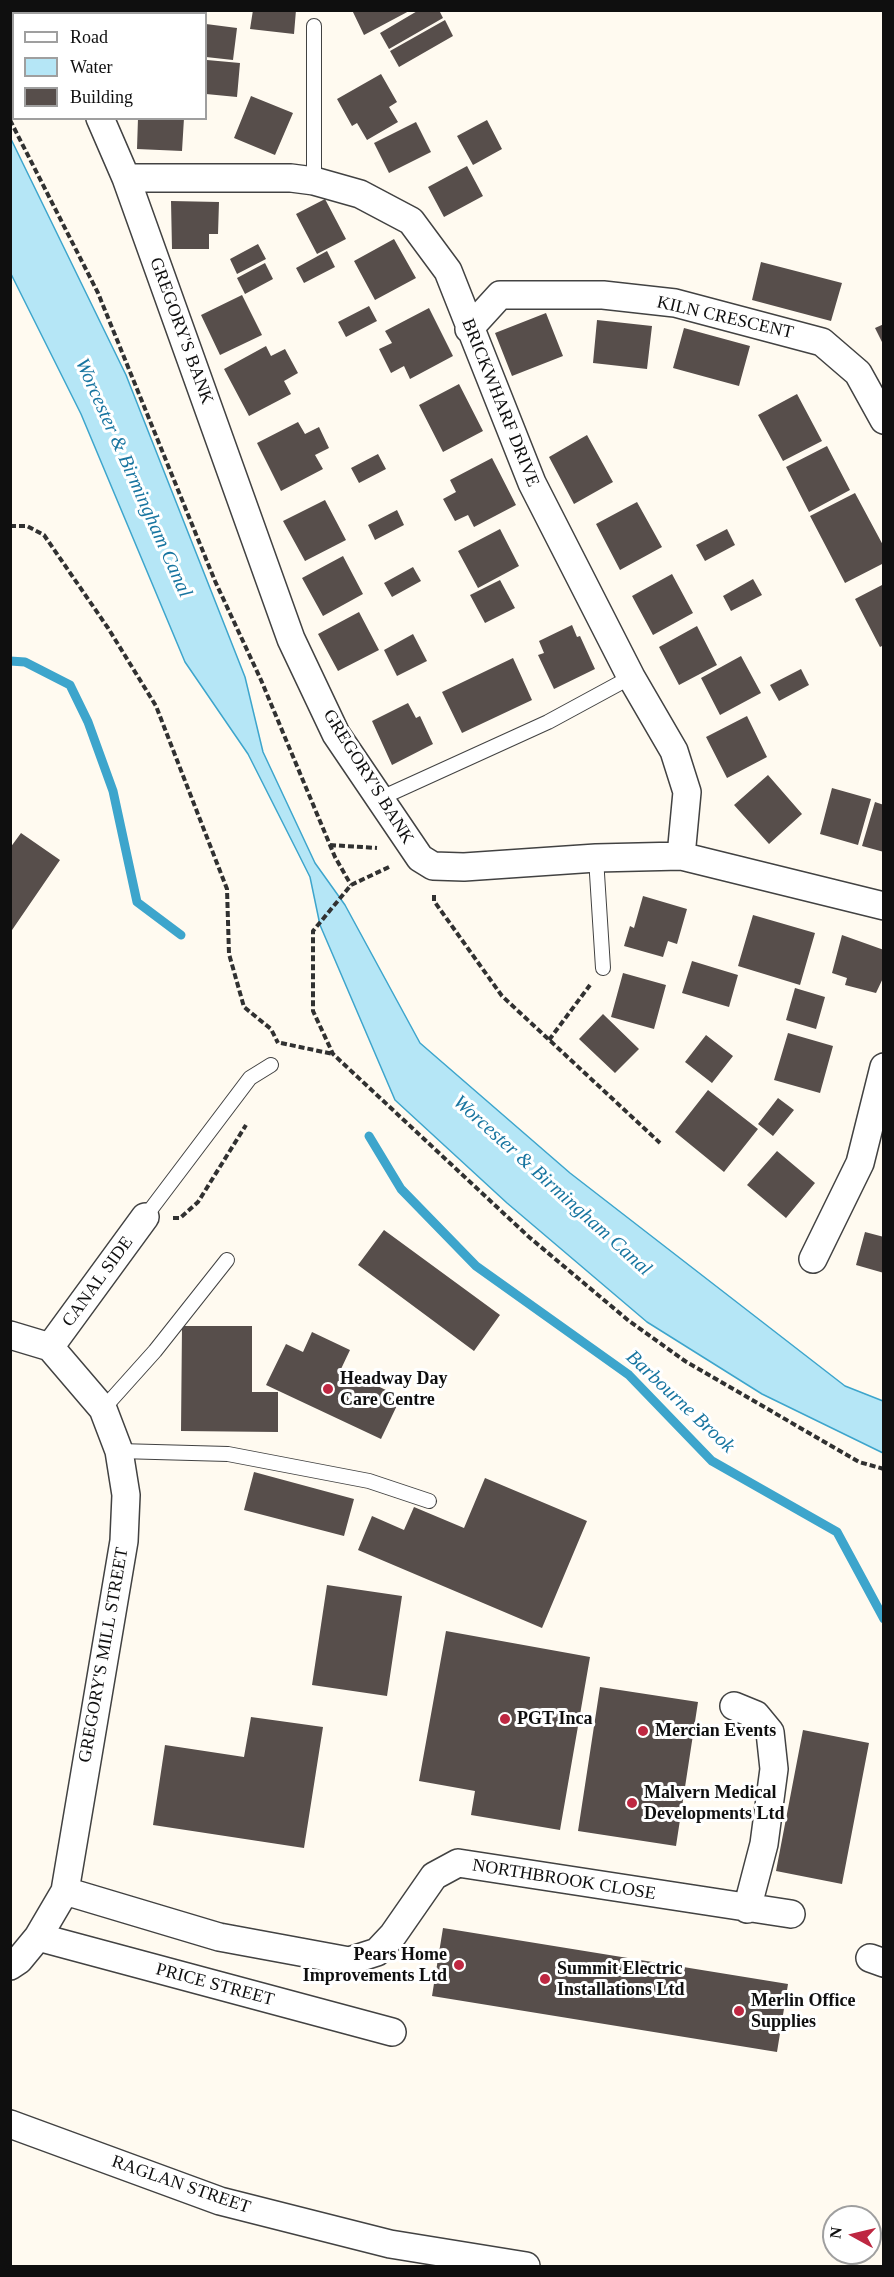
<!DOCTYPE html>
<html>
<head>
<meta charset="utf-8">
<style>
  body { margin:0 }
  #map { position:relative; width:894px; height:2277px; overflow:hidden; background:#fffaf0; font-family:Georgia,serif }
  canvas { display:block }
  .frame { position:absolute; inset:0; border:12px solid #0f0f0f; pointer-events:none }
  .legend { position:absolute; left:12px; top:12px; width:195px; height:108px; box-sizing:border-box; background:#fff; border:2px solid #9f9f9f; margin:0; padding:8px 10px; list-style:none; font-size:18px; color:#0f0f0f }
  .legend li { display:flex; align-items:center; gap:12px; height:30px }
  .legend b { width:30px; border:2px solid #9f9f9f }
  .north { position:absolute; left:822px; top:2205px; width:60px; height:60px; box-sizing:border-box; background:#fff; border:2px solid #9f9f9f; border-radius:50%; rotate:278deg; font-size:16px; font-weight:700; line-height:24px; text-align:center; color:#0f0f0f }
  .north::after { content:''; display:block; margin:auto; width:21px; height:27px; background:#be2741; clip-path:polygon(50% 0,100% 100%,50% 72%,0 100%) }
</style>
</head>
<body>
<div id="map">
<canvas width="894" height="2277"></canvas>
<div class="frame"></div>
<ul class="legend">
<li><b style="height:8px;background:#fff"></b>Road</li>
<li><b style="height:16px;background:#b5e6f6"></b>Water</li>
<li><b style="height:16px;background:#574e4b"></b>Building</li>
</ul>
<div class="north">N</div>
</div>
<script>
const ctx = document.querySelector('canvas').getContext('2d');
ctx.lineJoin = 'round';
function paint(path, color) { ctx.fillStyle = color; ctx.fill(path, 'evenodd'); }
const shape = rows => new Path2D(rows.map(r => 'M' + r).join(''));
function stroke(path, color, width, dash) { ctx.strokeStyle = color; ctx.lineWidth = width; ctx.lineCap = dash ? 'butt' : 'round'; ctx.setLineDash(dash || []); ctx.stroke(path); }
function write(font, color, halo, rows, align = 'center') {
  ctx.font = font + ' Georgia,serif'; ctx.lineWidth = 6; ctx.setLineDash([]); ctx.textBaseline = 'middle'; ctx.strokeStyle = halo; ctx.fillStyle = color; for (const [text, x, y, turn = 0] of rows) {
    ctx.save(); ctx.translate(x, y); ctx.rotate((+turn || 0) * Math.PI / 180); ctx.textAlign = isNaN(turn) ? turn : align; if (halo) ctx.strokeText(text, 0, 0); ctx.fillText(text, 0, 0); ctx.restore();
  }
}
const water = shape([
  [10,137,126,375,245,677,263,752,315,863,345,905,420,1043,570,1173,845,1386,883,1401,883,1453,762,1394,647,1322,507,1203,395,1100,320,925,310,877,298,853,248,754,185,662,81,414,11,274,10,137]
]);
const stream = shape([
  [10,661,25,662,70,685,88,722,113,791,137,902,181,935],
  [369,1136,401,1189,476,1266,629,1375,712,1461,837,1532,884,1619]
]);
const building = shape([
  [109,10,143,10,143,14],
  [253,10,296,10,294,34,250,29],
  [352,10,411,10,364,35],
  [419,10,439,10,443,18,389,49,380,33],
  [445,20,453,36,399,67,390,51],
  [206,24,237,28,233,60,206,57],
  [207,60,240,63,237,97,206,94],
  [381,74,397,102,389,107,398,122,367,140,357,123,352,126,337,99],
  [251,96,293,113,275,155,234,138],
  [138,118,184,118,182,151,137,149],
  [487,120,502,149,473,165,457,136],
  [416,122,431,152,389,173,374,143],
  [467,166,483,196,444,217,428,187],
  [325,199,346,239,317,254,296,214],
  [171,201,219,202,218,234,209,234,209,249,172,249],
  [394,239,416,278,375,300,354,261],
  [258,244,266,259,237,274,230,259],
  [327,251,335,267,304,283,296,268],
  [761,262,842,283,831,321,752,300],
  [265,263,273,279,245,294,237,278],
  [242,295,262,335,220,355,201,315],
  [369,306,377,321,346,337,338,322],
  [429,308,453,356,410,379,404,366,391,373,379,349,392,343,385,331],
  [546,313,563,356,512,376,495,333],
  [597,320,652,326,647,369,593,363],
  [884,324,884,346,875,328],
  [684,328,750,346,739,386,673,368],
  [266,346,271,356,285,349,298,373,284,381,291,394,249,416,224,369],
  [459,384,483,431,443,452,419,405],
  [797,394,822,441,783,461,758,415],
  [298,422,305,434,319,427,329,448,315,455,323,469,281,491,257,443],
  [587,435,613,482,574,504,549,457],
  [827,446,850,490,809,512,786,467],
  [378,454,386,469,359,483,351,468],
  [492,458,516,505,474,527,468,515,455,521,443,499,456,492,450,480],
  [855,493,884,547,884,563,845,583,810,516],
  [325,500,346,540,305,561,283,521],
  [637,502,662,547,620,570,596,524],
  [397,510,404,525,375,540,368,525],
  [500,529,519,566,478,588,458,551],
  [727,529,735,545,705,561,696,545],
  [343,556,363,594,323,616,302,578],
  [413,567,421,581,392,597,384,583],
  [672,574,693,613,653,635,632,596],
  [753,579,762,595,731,611,723,596],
  [500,580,515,608,485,623,470,595],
  [884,584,884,645,880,647,855,599],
  [359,612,379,650,338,671,318,634],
  [572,625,577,637,580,636,595,669,554,689,538,655,544,653,539,641],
  [697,626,717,665,679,685,659,647],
  [413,634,427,661,397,676,384,650],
  [741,656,761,693,720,715,701,678],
  [513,658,532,700,462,733,442,692],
  [801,669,809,685,779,701,770,685],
  [408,703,416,718,420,716,433,744,392,765,372,721],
  [747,716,767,757,727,778,706,737],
  [768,775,802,814,769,844,734,805],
  [832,788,871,799,858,845,820,834],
  [875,802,884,805,884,852,862,846],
  [21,833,60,860,10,933,10,848],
  [643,896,687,909,677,944,668,941,663,957,624,946,630,926,634,928],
  [753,915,815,933,800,985,738,966],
  [842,935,884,950,884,976,876,993,845,985,847,978,832,973],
  [692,961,738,975,729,1007,682,993],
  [623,973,666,985,654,1029,611,1017],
  [795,988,825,997,816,1029,786,1020],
  [603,1014,639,1049,615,1073,579,1039],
  [788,1033,833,1046,820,1093,774,1080],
  [706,1035,733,1056,712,1083,685,1062],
  [708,1090,758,1129,724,1172,675,1132],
  [778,1098,794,1110,773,1136,758,1124],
  [777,1151,815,1183,786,1218,747,1185],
  [384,1230,500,1315,474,1351,358,1265],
  [865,1232,884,1237,884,1273,856,1265],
  [182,1326,252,1326,252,1392,278,1392,278,1432,181,1431],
  [312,1332,350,1350,341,1369,401,1397,381,1439,266,1385,286,1344,303,1352],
  [254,1472,354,1499,344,1536,244,1510],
  [485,1478,587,1521,542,1628,358,1550,372,1516,404,1530,414,1507,464,1528],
  [327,1585,402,1596,387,1696,312,1685],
  [446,1631,590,1657,560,1830,471,1815,475,1791,419,1781],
  [600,1687,698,1702,676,1846,578,1831],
  [251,1717,323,1727,304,1848,153,1825,165,1745,244,1757],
  [803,1730,869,1743,842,1884,776,1871],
  [443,1928,788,1984,777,2052,432,1996]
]);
const path = shape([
  [10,120,98,293,215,581,261,680,335,857,351,885],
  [10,526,27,526,44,535,108,628,156,706,227,889,229,954,244,1007,271,1029,278,1043],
  [330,845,377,848],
  [389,867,351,885,313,931,313,1011,333,1054,529,1237,629,1321,685,1361,859,1462,884,1469],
  [434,895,434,901,502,996,660,1143],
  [549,1040,590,985],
  [281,1043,333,1054],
  [173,1218,180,1218,198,1202,246,1125]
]);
const service = shape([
  [314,26,314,181],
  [381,798,548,722,631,677],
  [596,858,603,968],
  [145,1217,250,1078,271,1065],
  [103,1409,155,1351,227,1260],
  [119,1451,228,1454,369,1481,429,1501]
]);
const minor = shape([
  [100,118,126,178,291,639,336,734,420,858,433,866,464,867,596,858,681,856,884,906],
  [126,178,291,178,314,181,360,194,411,221,448,271,532,483,631,677,674,751,687,792,681,856],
  [469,329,500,295,603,295,675,303,822,342,858,373,884,420],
  [813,1259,860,1163,884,1067],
  [10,1335,50,1347,103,1409,119,1451,126,1495,124,1541,65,1891,38,1937,19,1960,10,1966],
  [50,1347,145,1217],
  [734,1706,756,1715,770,1732,774,1769,764,1844,747,1909],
  [65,1891,219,1937,349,1961,377,1952,393,1935,434,1876,458,1863,791,1914],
  [38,1937,392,2032],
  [870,1958,884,1963],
  [10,2124,220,2201,390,2244,526,2266]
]);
const markers = [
  [328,1389,6,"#be2741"],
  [505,1719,6,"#be2741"],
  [643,1731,6,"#be2741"],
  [632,1803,6,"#be2741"],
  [459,1965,6,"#be2741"],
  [545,1979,6,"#be2741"],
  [739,2011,6,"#be2741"]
];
const streetNames = [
  ["KILN CRESCENT",725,318,13],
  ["GREGORY'S BANK",181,331,70],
  ["BRICKWHARF DRIVE",500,403,68],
  ["GREGORY'S BANK",368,777,58],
  ["CANAL SIDE",98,1282,-54],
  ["GREGORY'S MILL STREET",104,1655,-80],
  ["NORTHBROOK CLOSE",564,1880,9],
  ["PRICE STREET",215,1985,15],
  ["RAGLAN STREET",181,2185,19]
];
const poiNames = [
  ["Headway Day",340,1379],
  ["Care Centre",340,1400],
  ["PGT Inca",517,1719],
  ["Mercian Events",655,1731],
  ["Malvern Medical",644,1793],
  ["Developments Ltd",644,1814],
  ["Pears Home",447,1955,"right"],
  ["Improvements Ltd",447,1976,"right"],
  ["Summit Electric",557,1969],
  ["Installations Ltd",557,1990],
  ["Merlin Office",751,2001],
  ["Supplies",751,2022]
];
const waterNames = [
  ["Worcester & Birmingham Canal",133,478,66],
  ["Worcester & Birmingham Canal",552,1186,42],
  ["Barbourne Brook",680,1402,43]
];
paint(water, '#b5e6f6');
stroke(water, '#3da5cc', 1.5);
stroke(stream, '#3da5cc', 9);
paint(building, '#574e4b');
stroke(service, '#424242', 16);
stroke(minor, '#424242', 30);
stroke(path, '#313131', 4, [6, 3]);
stroke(service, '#fff', 14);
stroke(minor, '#fff', 27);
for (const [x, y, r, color] of markers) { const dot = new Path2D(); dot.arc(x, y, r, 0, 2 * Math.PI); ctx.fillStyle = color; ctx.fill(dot); stroke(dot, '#fff', 2); }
write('18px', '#0f0f0f', '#fff', streetNames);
write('bold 18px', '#0f0f0f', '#fff', poiNames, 'left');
write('italic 20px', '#1875a0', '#fff', waterNames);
</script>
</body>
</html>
